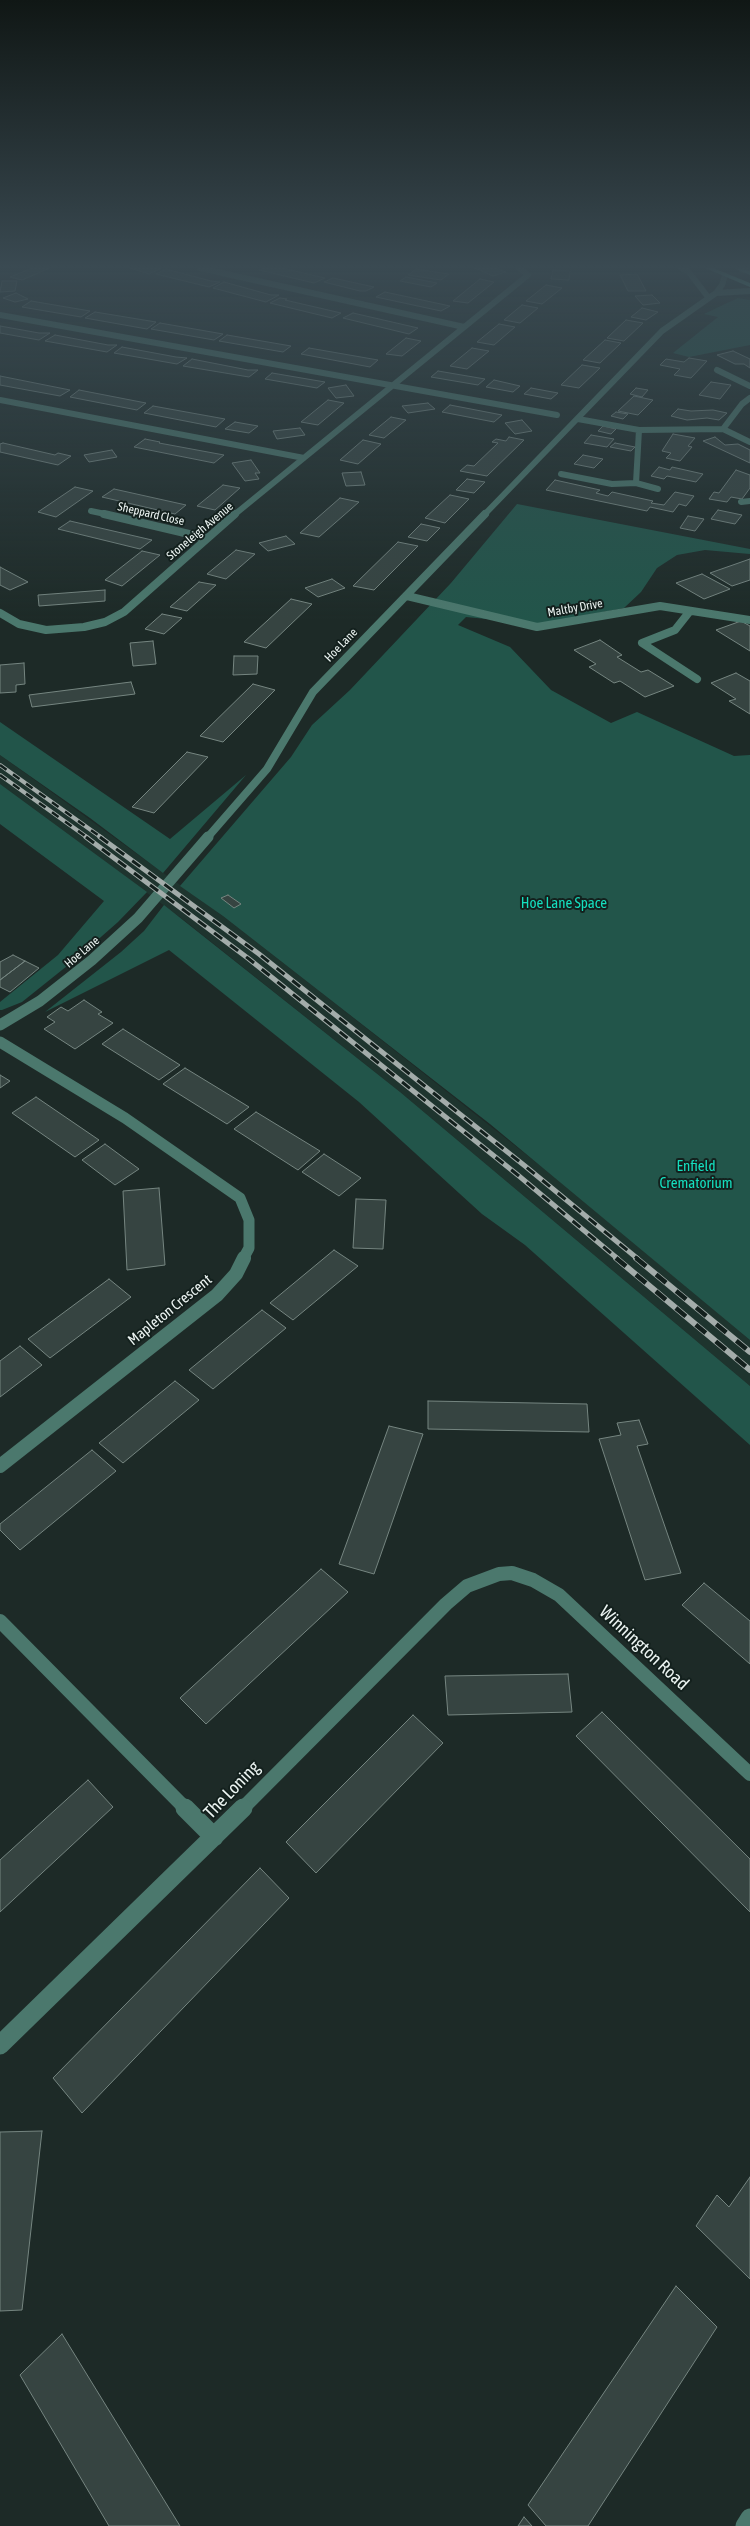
<!DOCTYPE html>
<html>
<head>
<meta charset="utf-8">
<style>
  body { margin:0 }
  canvas { display:block; background:#1d2a27 }
</style>
</head>
<body>
<canvas width="750" height="2526"></canvas>
<script>
const ctx = document.querySelector('canvas').getContext('2d');
ctx.lineJoin = 'round';
function paint(path, color) { ctx.fillStyle = color; ctx.fill(path, 'evenodd'); }
const shape = rows => new Path2D(rows.map(r => 'M' + r).join(''));
function stroke(path, color, width, dash) { ctx.strokeStyle = color; ctx.lineWidth = width; ctx.lineCap = dash ? 'butt' : 'round'; ctx.setLineDash(dash || []); ctx.stroke(path); }
function write(font, color, halo, rows, align = 'center') {
  ctx.font = font + ' "Asap Condensed",sans-serif'; ctx.lineWidth = 4; ctx.setLineDash([]); ctx.textBaseline = 'middle'; ctx.strokeStyle = halo; ctx.fillStyle = color; for (const [text, x, y, turn = 0] of rows) {
    ctx.save(); ctx.translate(x, y); ctx.rotate((+turn || 0) * Math.PI / 180); ctx.textAlign = isNaN(turn) ? turn : align; if (halo) ctx.strokeText(text, 0, 0); ctx.fillText(text, 0, 0); ctx.restore();
  }
}
const built = shape([
  [0,755,223,916,313,986,585,1201,750,1340,750,1386,400,1092,185,921,0,784]
]);
const green = shape([
  [738,298,750,300,750,345,689,357,673,353,718,317,704,314],
  [517,504,750,549,750,554,705,550,677,555,657,568,641,592,624,608,539,624,466,617,458,625,510,647,551,690,611,723,637,712,734,756,750,755,750,1340,490,1124,223,916,180,886,291,757,312,725,350,690,451,583],
  [0,722,170,839,246,775,163,873,90,818,0,755],
  [0,784,147,892,118,922,77,958,22,1002,2,1010,0,1010,0,1002,58,955,104,901,0,824],
  [164,905,400,1092,750,1386,750,1445,525,1245,482,1214,359,1102,169,950,45,1012,121,952,144,931]
]);
const building = shape([
  [32,268,50,268,22,280,10,277,32,268],
  [130,268,162,268,149,274,130,268],
  [264,268,282,268,325,278,314,283,259,270,264,268],
  [475,268,496,268,506,272,493,276,475,268],
  [166,269,211,281,220,282,209,287,156,274,166,269],
  [416,269,449,274,441,280,408,275,416,269],
  [553,270,570,271,569,280,551,279,553,270],
  [637,274,646,291,628,291,620,275,637,274],
  [406,277,437,283,431,287,400,281,406,277],
  [333,278,374,287,366,291,360,291,324,282,333,278],
  [480,279,494,282,468,303,453,301,480,279],
  [2,281,17,281,15,291,0,292,2,281],
  [224,282,271,295,279,295,266,302,213,288,224,282],
  [546,285,562,288,542,304,526,301,546,285],
  [385,292,450,306,441,311,376,297,385,292],
  [16,293,28,299,15,302,3,298,16,293],
  [652,295,660,303,643,305,635,296,652,295],
  [280,298,287,299,285,300,341,313,332,318,270,303,280,298],
  [31,301,90,311,81,317,22,307,31,301],
  [522,305,538,308,520,323,504,320,522,305],
  [642,308,658,312,646,320,631,317,642,308],
  [95,312,156,322,147,329,85,318,95,312],
  [353,313,418,328,409,334,343,318,353,313],
  [626,320,643,323,624,341,607,338,626,320],
  [160,323,223,334,214,340,151,329,160,323],
  [499,324,515,327,494,345,477,342,499,324],
  [0,326,39,333,50,333,39,340,0,333,0,326],
  [55,335,108,345,117,345,107,352,45,341,55,335],
  [227,335,291,346,283,352,219,341,227,335],
  [406,338,421,341,402,356,386,354,406,338],
  [605,340,621,343,600,363,583,360,605,340],
  [122,347,176,357,187,358,177,364,114,353,122,347],
  [309,348,378,360,370,367,301,354,309,348],
  [472,348,489,351,467,369,450,366,472,348],
  [733,351,750,359,750,368,744,364,735,364,717,355,733,351],
  [689,358,707,361,691,378,674,375,680,369,660,365,666,359,684,362,689,358],
  [192,359,248,370,258,370,249,377,183,366,192,359],
  [582,365,600,368,579,388,561,385,582,365],
  [438,371,485,379,478,385,431,377,438,371],
  [272,373,325,382,317,388,265,379,272,373],
  [0,376,70,390,60,396,0,385,0,376],
  [494,380,520,386,513,392,486,387,494,380],
  [711,382,731,385,720,399,699,395,711,382],
  [346,385,354,396,336,398,328,388,346,385],
  [531,388,558,393,551,399,524,394,531,388],
  [636,388,648,390,642,397,630,394,636,388],
  [79,390,146,403,137,410,70,397,79,390],
  [634,396,653,400,638,415,618,411,634,396],
  [328,400,344,403,318,425,301,422,328,400],
  [428,403,435,409,408,413,402,406,428,403],
  [450,405,502,415,494,422,442,412,450,405],
  [153,406,225,419,216,427,144,413,153,406],
  [678,409,691,411,713,410,727,413,719,420,707,418,687,420,671,416,678,409],
  [616,412,628,414,623,419,611,416,616,412],
  [391,417,406,420,384,438,369,435,391,417],
  [522,420,532,431,515,434,505,423,522,420],
  [235,422,258,426,249,433,225,429,235,422],
  [603,426,616,429,611,434,598,431,603,426],
  [300,428,305,435,277,439,273,431,300,428],
  [673,434,695,438,688,446,692,447,680,461,666,458,671,453,662,451,673,434],
  [591,435,614,439,607,447,584,443,591,435],
  [509,437,524,440,487,476,460,471,467,465,474,466,498,443,492,442,496,439,506,441,509,437],
  [715,437,725,445,738,444,750,450,750,463,703,441,715,437],
  [145,439,160,442,159,443,224,455,214,463,134,447,145,439],
  [363,440,381,444,358,464,340,460,363,440],
  [3,443,55,455,58,453,71,456,58,465,0,452,0,444,3,443],
  [615,443,635,447,631,451,610,447,615,443],
  [112,450,117,457,89,462,84,455,112,450],
  [583,455,603,459,594,468,574,464,583,455],
  [251,460,260,473,255,473,259,479,245,481,232,463,251,460],
  [659,467,670,470,672,467,703,474,696,482,667,476,664,479,651,476,659,467],
  [736,470,750,475,750,488,742,499,731,497,727,502,709,499,714,492,719,493,736,470],
  [361,472,365,485,346,486,342,473,361,472],
  [467,479,485,482,474,493,456,490,467,479],
  [555,480,600,490,596,493,608,496,612,492,653,501,651,503,664,505,675,492,694,496,686,506,679,504,673,512,650,507,647,511,546,490,555,480],
  [223,485,240,488,215,510,197,506,223,485],
  [75,487,93,491,56,517,38,512,75,487],
  [114,489,186,505,175,514,102,497,114,489],
  [450,495,469,499,445,523,425,518,450,495],
  [340,498,359,502,319,537,300,533,340,498],
  [718,510,742,515,735,524,711,519,718,510],
  [688,516,704,519,695,531,680,528,688,516],
  [70,521,152,540,140,549,58,529,70,521],
  [421,524,440,528,427,541,408,537,421,524],
  [286,536,295,544,268,551,259,543,286,536],
  [398,542,418,546,374,590,353,586,398,542],
  [236,550,255,554,226,579,207,574,236,550],
  [142,551,160,555,122,586,105,580,142,551],
  [750,559,750,580,732,586,710,573,750,559],
  [0,567,28,582,10,590,0,585,0,567],
  [702,574,730,589,704,599,676,583,702,574],
  [332,579,345,588,318,597,305,588,332,579],
  [199,582,216,585,187,611,170,607,199,582],
  [105,590,105,601,39,606,38,595,105,590],
  [291,599,312,604,266,648,244,642,291,599],
  [162,614,182,618,164,634,145,629,162,614],
  [741,621,750,626,750,651,716,630,741,621],
  [600,640,622,655,617,657,641,672,648,670,674,686,645,697,620,681,614,683,589,667,596,664,574,650,600,640],
  [153,641,156,664,133,666,130,643,153,641],
  [234,656,258,656,257,674,233,675,234,656],
  [24,663,25,684,16,685,16,692,0,693,0,665,24,663],
  [736,673,750,681,750,714,729,701,736,699,711,683,736,673],
  [131,682,135,694,32,707,29,695,131,682],
  [253,684,275,690,223,742,200,736,253,684],
  [187,752,208,757,154,813,132,807,187,752],
  [228,895,241,904,234,908,221,898,228,895],
  [13,955,25,961,0,980,0,962,13,955],
  [25,961,39,968,10,992,0,987,0,980,25,961],
  [84,1000,102,1012,98,1014,113,1023,75,1049,44,1029,55,1022,47,1017,61,1007,68,1011,84,1000],
  [123,1029,180,1065,159,1080,102,1044,123,1029],
  [185,1068,249,1107,227,1124,163,1084,185,1068],
  [0,1075,10,1081,0,1088,0,1075],
  [36,1097,99,1140,75,1157,12,1113,36,1097],
  [256,1112,320,1151,298,1170,234,1129,256,1112],
  [105,1144,139,1169,115,1185,82,1160,105,1144],
  [324,1154,361,1178,339,1196,302,1172,324,1154],
  [159,1188,165,1265,127,1270,123,1191,159,1188],
  [356,1199,386,1200,383,1249,353,1248,356,1199],
  [334,1250,358,1266,293,1320,270,1303,334,1250],
  [109,1279,131,1297,50,1358,28,1339,109,1279],
  [262,1310,286,1328,213,1389,189,1370,262,1310],
  [20,1346,42,1365,0,1397,0,1361,20,1346],
  [175,1381,199,1400,123,1463,99,1443,175,1381],
  [428,1401,587,1404,589,1432,428,1429,428,1401],
  [639,1420,648,1444,637,1446,681,1573,645,1580,599,1439,621,1435,617,1423,639,1420],
  [389,1426,423,1434,374,1574,339,1564,389,1426],
  [92,1450,116,1471,20,1550,0,1530,0,1524,92,1450],
  [321,1569,348,1592,206,1724,180,1698,321,1569],
  [704,1583,750,1621,750,1664,682,1605,704,1583],
  [568,1674,572,1712,448,1715,445,1676,568,1674],
  [602,1712,750,1859,750,1912,576,1736,602,1712],
  [413,1715,443,1743,316,1873,286,1842,413,1715],
  [88,1780,113,1807,0,1912,0,1860,88,1780],
  [260,1868,289,1898,82,2113,53,2078,260,1868],
  [42,2131,22,2310,0,2311,0,2132,42,2131],
  [750,2177,750,2279,696,2226,717,2195,729,2207,750,2177],
  [676,2286,717,2327,588,2526,546,2526,528,2505,676,2286],
  [62,2334,180,2526,109,2526,20,2375,62,2334],
  [524,2517,532,2526,518,2526,524,2517]
]);
const minorFar4 = shape([
  [200,268,464,327],
  [681,268,688,271,708,297],
  [742,270,750,270],
  [716,293,722,285,725,275],
  [0,315,557,415],
  [717,370,750,386],
  [0,400,304,458],
  [578,419,639,430,723,429,750,442],
  [723,429,742,404,750,398],
  [561,474,612,484,636,483,658,489],
  [636,483,639,430],
  [741,502,750,501],
  [91,511,110,515],
  [234,515,528,275,519,268],
  [484,515,662,331,716,293,750,291]
]);
const minorFar3 = shape([
  [104,514,206,538],
  [407,596,537,627,660,606,750,620],
  [690,611,675,630,642,643,697,679],
  [0,613,19,624,46,630,84,627,105,622,124,612,235,514],
  [207,838,267,769,313,692,485,514]
]);
const minorFar2 = shape([
  [0,1025,40,1001,92,960,138,918,208,837],
  [0,1042,125,1118,240,1198,249,1220,249,1248,243,1259]
]);
const minorFar1 = shape([
  [0,1466,217,1295,236,1274,244,1258],
  [0,1621,186,1809],
  [242,1809,446,1604,467,1586,499,1574,512,1573,533,1580,559,1595,750,1774]
]);
const minor = shape([
  [185,1808,214,1837],
  [0,2045,243,1808],
  [745,2526,750,2518]
]);
const highway = shape([
  [705,268,713,268,750,283,750,287,705,268],
  [735,268,750,271,750,275,736,269,735,268]
]);
const railFar2 = shape([
  [0,765,102,838],
  [0,775,88,838]
]);
const railFar1 = shape([
  [86,837,249,959,519,1176,618,1259],
  [100,837,259,954,525,1166,638,1259]
]);
const rail = shape([
  [616,1258,750,1370],
  [636,1258,750,1352]
]);
const farStreetnames = [
  ["Sheppard Close",151,514,13],
  ["Stoneleigh Avenue",200,531,-40],
  ["Maltby Drive",575,608,-10],
  ["Hoe Lane",341,645,-46],
  ["Hoe Lane",82,952,-40]
];
const parkNames = [
  ["Hoe Lane Space",564,903],
  ["Enfield",696,1166],
  ["Crematorium",696,1183]
];
const streetNames = [
  ["Mapleton Crescent",170,1310,-39]
];
const nearStreetnames = [
  ["Winnington Road",644,1648,43],
  ["The Loning",232,1790,-46]
];
paint(built, '#1e342e');
paint(green, '#22554a');
paint(building, '#364441');
stroke(building, '#758580', 1);
stroke(minorFar4, '#4b786d', 6);
stroke(minorFar3, '#4b786d', 8);
stroke(minorFar2, '#4b786d', 11);
stroke(minorFar1, '#4b786d', 14);
stroke(minor, '#4b786d', 19);
paint(highway, '#71ebd0');
stroke(railFar2, '#a3acaa', 4);
stroke(railFar1, '#a3acaa', 5);
stroke(rail, '#a3acaa', 6);
stroke(railFar2, '#13201d', 2.5, [8]);
stroke(railFar1, '#13201d', 3, [10]);
stroke(rail, '#13201d', 4.5, [13]);
const sky = ctx.createLinearGradient(0, 0, 0, 621);
sky.addColorStop(0, '#101715');
sky.addColorStop(0.43, '#3a4a52');
sky.addColorStop(1, '#3a4a5200');
ctx.fillStyle = sky;
ctx.fillRect(0, 0, 750, 621);
write('12px', '#ecf4f2', '#13201d', farStreetnames);
write('15px', '#15debe', '#13201d', parkNames);
write('15px', '#ecf4f2', '#13201d', streetNames);
write('18px', '#ecf4f2', '#13201d', nearStreetnames);
</script>
</body>
</html>
